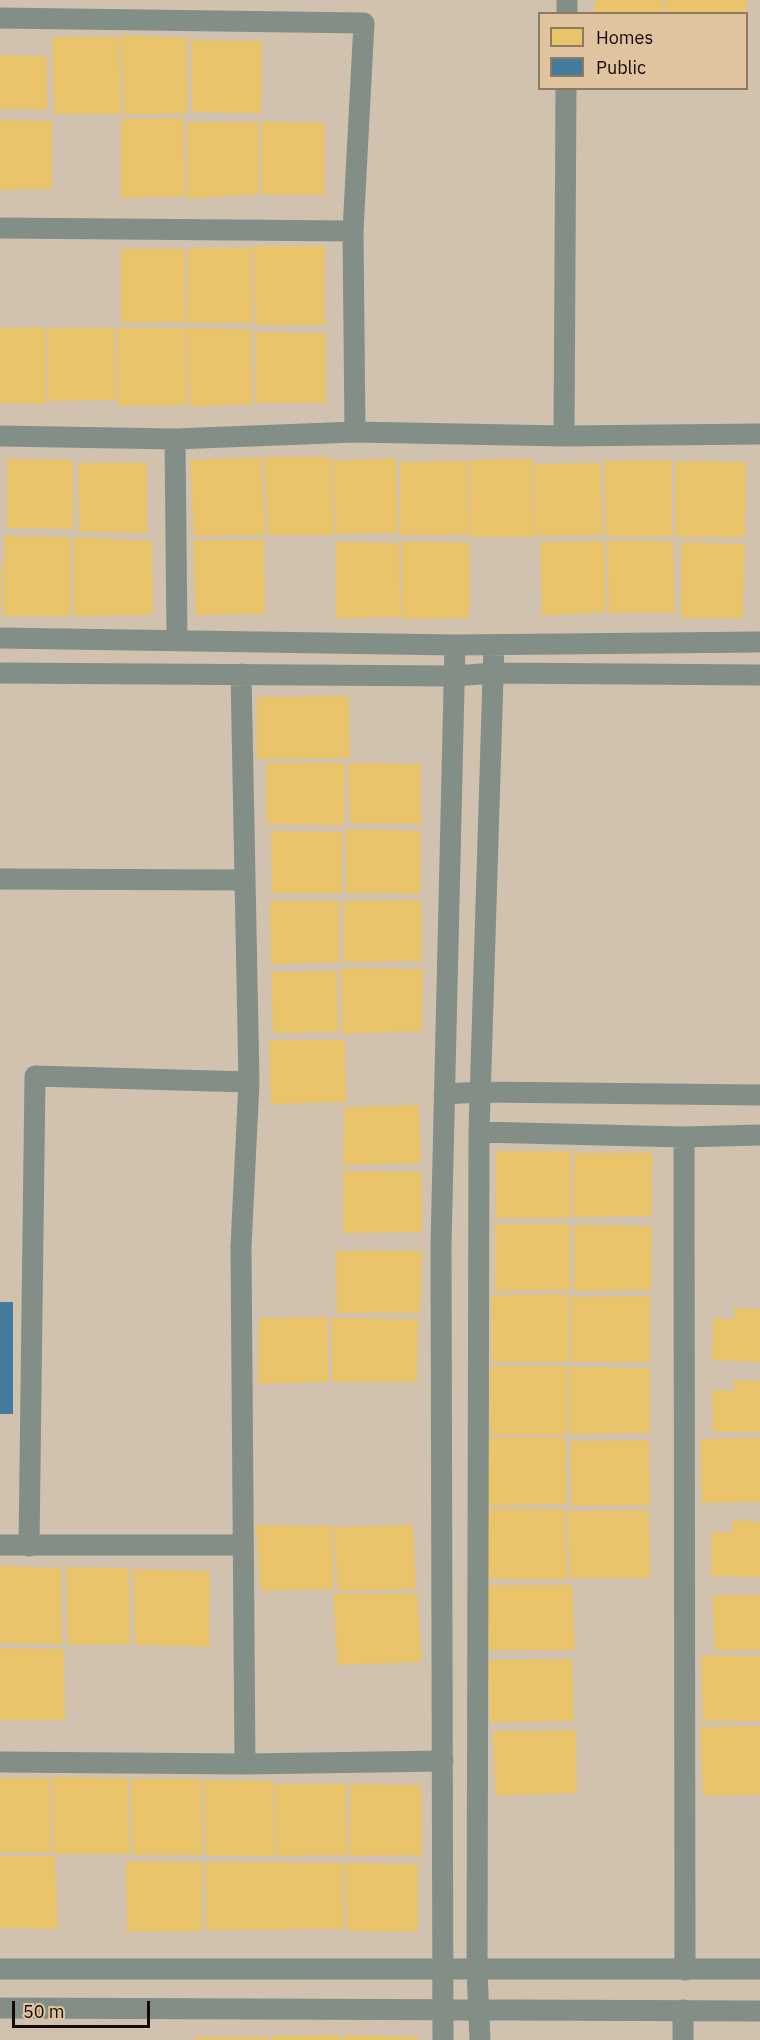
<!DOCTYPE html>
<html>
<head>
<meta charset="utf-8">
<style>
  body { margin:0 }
  #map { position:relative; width:760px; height:2040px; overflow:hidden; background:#d1c2af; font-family:"IBM Plex Sans",sans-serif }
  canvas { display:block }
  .legend { position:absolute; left:538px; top:12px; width:210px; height:78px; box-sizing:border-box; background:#e0c4a0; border:2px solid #8e7a60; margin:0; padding:8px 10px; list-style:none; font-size:18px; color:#140a01 }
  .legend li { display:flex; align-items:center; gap:12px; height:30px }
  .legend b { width:30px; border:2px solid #8e7a60 }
  .scale { position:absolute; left:12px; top:2001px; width:138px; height:27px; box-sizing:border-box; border:3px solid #140a01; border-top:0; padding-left:8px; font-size:18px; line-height:21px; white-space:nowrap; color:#140a01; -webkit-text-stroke:4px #e0c4a0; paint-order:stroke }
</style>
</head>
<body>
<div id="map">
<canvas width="760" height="2040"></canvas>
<ul class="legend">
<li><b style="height:16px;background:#e9c46a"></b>Homes</li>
<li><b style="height:16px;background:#457b9d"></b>Public</li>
</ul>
<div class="scale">50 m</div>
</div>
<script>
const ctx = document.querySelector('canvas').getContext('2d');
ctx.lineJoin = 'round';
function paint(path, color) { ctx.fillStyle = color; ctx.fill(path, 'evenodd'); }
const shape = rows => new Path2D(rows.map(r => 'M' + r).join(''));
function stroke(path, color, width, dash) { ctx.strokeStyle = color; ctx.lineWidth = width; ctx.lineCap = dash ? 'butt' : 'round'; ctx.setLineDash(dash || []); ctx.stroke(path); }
const homes = shape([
  [595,0,663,0,663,14,594,14],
  [665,0,747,0,746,14,666,14],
  [120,35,187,38,188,113,124,115],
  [52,37,119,37,121,114,54,114],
  [191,40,262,41,261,113,192,112],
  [0,55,47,56,47,110,0,109],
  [183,118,185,196,121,198,121,119],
  [0,120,52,121,52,189,0,190],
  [262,121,325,123,325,195,262,195],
  [187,122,259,122,259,194,187,199],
  [253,246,325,246,325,325,255,325],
  [188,248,251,248,252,323,187,323],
  [121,249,185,249,185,322,121,323],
  [45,327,46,404,0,403,0,328],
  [47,328,114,328,116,400,48,401],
  [117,328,185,328,187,405,118,406],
  [186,328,251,329,252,404,190,407],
  [255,332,325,333,326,403,255,403],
  [261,457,265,535,194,536,190,460],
  [264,457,330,457,334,535,268,535],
  [396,458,398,533,336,534,332,461],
  [7,459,73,460,73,529,7,528],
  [532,459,534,537,469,537,470,460],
  [672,460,672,536,606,537,604,461],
  [468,461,468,535,400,535,400,462],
  [676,461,746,462,745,537,675,537],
  [78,463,147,463,147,533,79,532],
  [600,463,603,535,535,536,534,464],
  [4,536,70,537,71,616,4,616],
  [73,537,152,541,153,615,74,616],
  [193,540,264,540,265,614,196,615],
  [402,541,470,543,469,618,402,619],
  [604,541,606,612,542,616,540,542],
  [607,541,673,541,675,613,609,613],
  [336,542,399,543,401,617,336,618],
  [681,542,745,544,743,618,681,618],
  [0,564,2,564,2,611,0,611],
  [349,696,350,758,257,759,257,697],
  [266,763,345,763,344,825,267,824],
  [348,763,421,764,421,824,350,823],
  [346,829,421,831,420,894,346,893],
  [271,831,343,832,342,893,272,893],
  [421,900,422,961,343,962,343,901],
  [270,901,339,901,339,962,271,964],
  [341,968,423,969,422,1031,342,1034],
  [337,971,338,1032,273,1033,271,972],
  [269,1040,345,1040,346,1102,271,1104],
  [419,1105,421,1163,343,1165,344,1107],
  [496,1151,571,1151,571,1218,496,1218],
  [574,1153,652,1153,652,1216,574,1217],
  [343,1171,422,1172,422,1232,343,1233],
  [495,1224,570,1224,570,1290,495,1291],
  [574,1225,652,1226,651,1290,574,1291],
  [336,1251,422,1251,420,1313,337,1313],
  [569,1294,568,1362,492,1362,491,1295],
  [650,1296,650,1362,570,1362,571,1297],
  [734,1308,760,1309,760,1362,712,1360,713,1318,734,1319],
  [328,1317,328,1382,258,1384,259,1318],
  [331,1318,418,1319,417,1382,332,1382],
  [490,1366,568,1366,567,1435,490,1435],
  [570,1367,650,1368,650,1433,569,1434],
  [734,1380,760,1381,760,1432,713,1432,712,1390,734,1391],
  [485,1438,566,1438,567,1504,486,1506],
  [760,1438,760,1502,702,1503,700,1439],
  [649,1440,650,1505,571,1506,570,1441],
  [485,1509,564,1509,567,1579,487,1579],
  [649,1510,650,1578,570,1578,566,1511],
  [732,1520,760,1522,760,1577,711,1576,711,1533,732,1532],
  [256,1525,331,1526,334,1589,261,1591],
  [413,1525,416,1589,338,1591,333,1527],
  [0,1566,61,1568,62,1644,0,1643],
  [66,1567,129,1568,130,1644,68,1645],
  [133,1569,210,1571,209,1647,135,1645],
  [487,1585,572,1585,575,1650,489,1650],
  [417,1593,422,1662,338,1665,333,1594],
  [712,1595,760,1595,760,1650,715,1650],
  [0,1648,64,1649,65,1720,0,1720],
  [701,1655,760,1656,760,1721,703,1721],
  [572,1659,574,1721,490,1722,488,1660],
  [760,1726,760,1795,703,1796,700,1727],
  [576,1730,577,1793,496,1796,493,1731],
  [52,1777,128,1778,130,1854,54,1854],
  [0,1778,50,1778,51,1853,0,1852],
  [131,1779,201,1779,203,1855,133,1855],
  [203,1780,273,1781,275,1856,206,1856],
  [275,1784,346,1784,347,1855,277,1856],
  [350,1784,421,1785,422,1855,349,1856],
  [0,1856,55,1856,58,1929,0,1928],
  [126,1861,202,1862,202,1931,127,1932],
  [205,1862,343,1863,344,1929,206,1930],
  [345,1863,418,1864,418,1932,347,1931],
  [340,2035,340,2040,272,2040,272,2036],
  [344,2035,418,2037,418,2040,344,2040],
  [195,2037,269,2037,269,2040,195,2040]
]);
const public = shape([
  [0,1302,13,1302,13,1414,0,1414]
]);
const street = shape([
  [567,14,567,0],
  [0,18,364,23,353,231,355,432],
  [0,228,353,231],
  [0,436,175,439,355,432,564,436,760,434],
  [564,436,566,88],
  [175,439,177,639],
  [0,638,455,645,760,642],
  [0,673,454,676,494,673,760,675],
  [241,674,249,1082,241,1247,245,1764],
  [0,879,243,880],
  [444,1094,481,1092,760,1095],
  [479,1132,684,1137,760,1135],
  [684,1137,685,1970],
  [0,1545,242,1545],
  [29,1546,35,1076,249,1082],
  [0,1762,245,1764,443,1761],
  [0,1969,760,1969],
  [0,2008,760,2011],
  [443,2040,441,1245,455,645],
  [480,2040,477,1970,479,1132,494,645],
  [683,2040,683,2010]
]);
paint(homes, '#e9c46a');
paint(public, '#457b9d');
stroke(street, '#838e86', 21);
</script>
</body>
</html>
